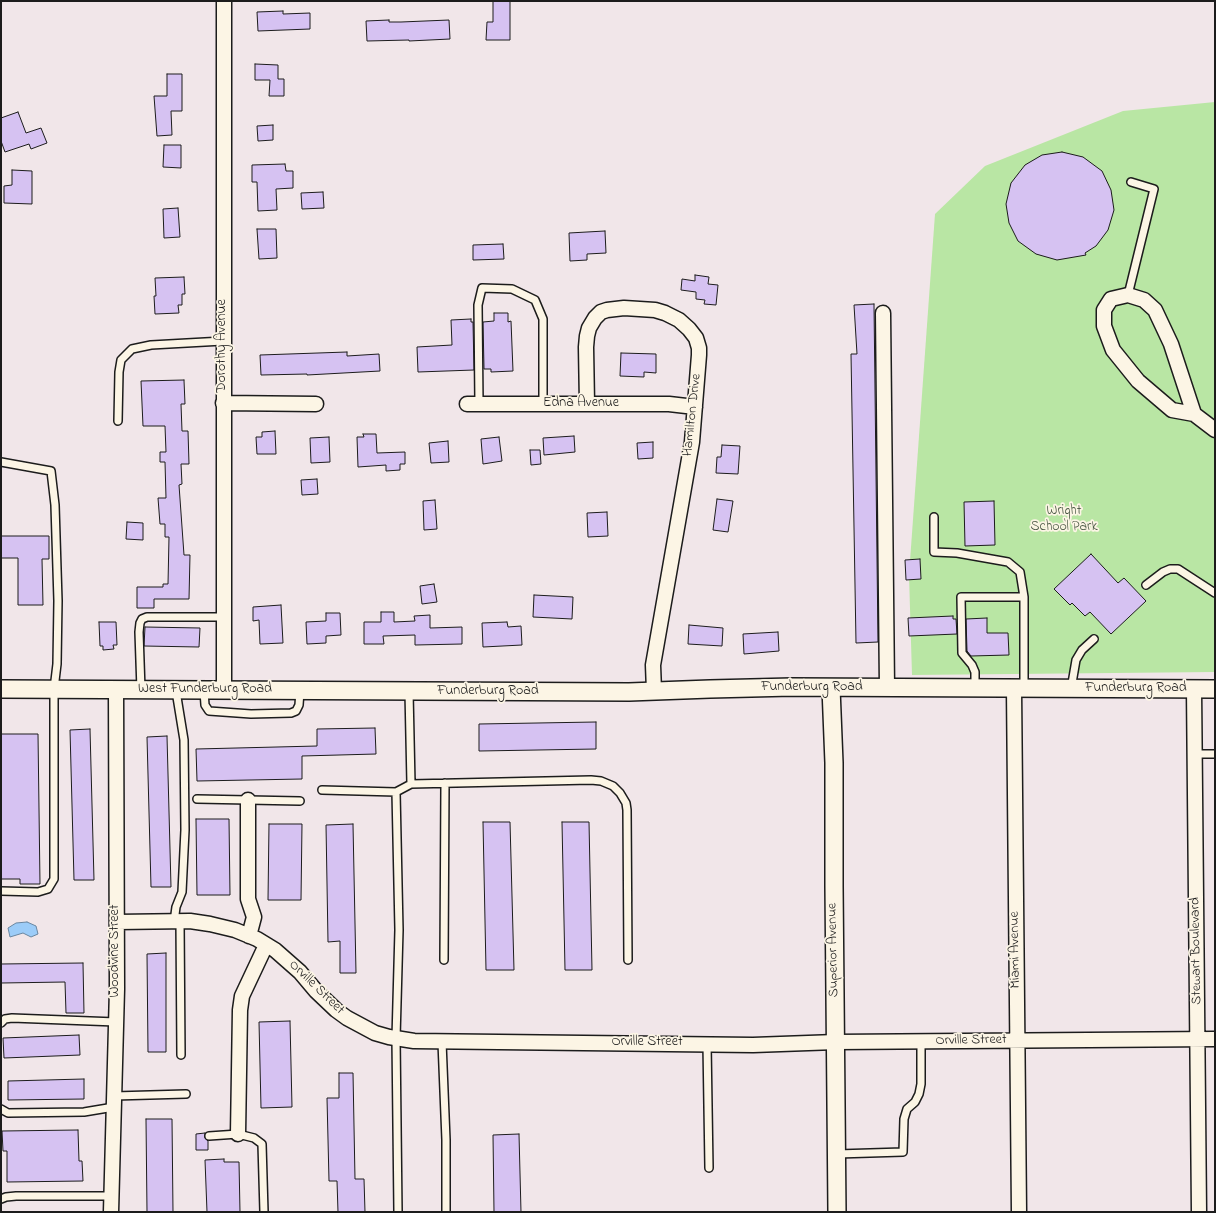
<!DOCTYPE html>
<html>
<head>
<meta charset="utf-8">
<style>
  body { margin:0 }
  #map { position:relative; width:1216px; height:1213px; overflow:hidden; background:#f1e6e9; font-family:"Indie Flower",sans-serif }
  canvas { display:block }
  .frame { position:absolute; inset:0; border:2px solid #1c1c1c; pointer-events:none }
</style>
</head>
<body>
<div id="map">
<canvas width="1216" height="1213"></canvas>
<div class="frame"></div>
</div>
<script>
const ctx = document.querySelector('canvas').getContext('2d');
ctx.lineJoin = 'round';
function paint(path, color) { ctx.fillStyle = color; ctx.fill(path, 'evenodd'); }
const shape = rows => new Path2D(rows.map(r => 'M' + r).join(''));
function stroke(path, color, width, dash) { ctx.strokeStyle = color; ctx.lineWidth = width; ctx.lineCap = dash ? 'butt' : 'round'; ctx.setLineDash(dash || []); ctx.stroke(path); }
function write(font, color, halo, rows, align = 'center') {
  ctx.font = font + ' "Indie Flower",sans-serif'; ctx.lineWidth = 3.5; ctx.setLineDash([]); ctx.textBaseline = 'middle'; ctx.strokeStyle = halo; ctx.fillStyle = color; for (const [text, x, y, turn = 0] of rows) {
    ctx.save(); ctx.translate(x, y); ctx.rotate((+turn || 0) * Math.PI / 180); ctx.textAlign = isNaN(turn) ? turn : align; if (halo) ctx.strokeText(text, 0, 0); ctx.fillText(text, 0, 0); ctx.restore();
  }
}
const green = shape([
  [1215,102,1215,672,912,675,909,575,935,214,985,166,1123,111]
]);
const water = shape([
  [27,922,36,926,38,934,31,937,23,933,10,937,8,928,16,923,27,922]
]);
const building = shape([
  [493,1,510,1,510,40,486,40,487,22,493,22,493,1],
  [283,11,283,14,310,13,310,29,258,31,257,12,283,11],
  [389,20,389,22,401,22,449,20,450,39,409,41,409,40,367,41,366,21,389,20],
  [255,64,278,65,278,79,284,79,284,96,269,96,270,80,255,80,255,64],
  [167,74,182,74,182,111,171,111,172,135,157,136,154,96,167,96,167,74],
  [18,112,26,133,41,128,47,143,31,149,29,144,5,152,1,141,1,118,18,112],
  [273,125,273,140,258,141,257,126,273,125],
  [164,145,181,145,181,168,163,167,164,145],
  [1062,152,1083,157,1102,171,1111,190,1114,210,1108,230,1096,246,1085,253,1086,255,1057,260,1036,254,1018,241,1009,223,1006,204,1011,183,1025,165,1042,155,1062,152],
  [285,164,286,171,293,171,293,188,276,189,277,210,258,211,257,182,252,182,252,165,285,164],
  [12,170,32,171,32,204,4,203,4,186,12,185,12,170],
  [323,192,324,208,302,209,301,193,323,192],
  [178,208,180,237,164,238,163,209,178,208],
  [257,229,276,229,277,258,259,259,257,229],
  [605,231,606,253,587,254,587,260,570,261,569,233,605,231],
  [503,244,504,259,473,260,473,245,503,244],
  [695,275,709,277,708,284,718,285,716,305,704,304,705,300,696,299,696,292,681,290,682,279,695,281,695,275],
  [184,277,185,294,182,294,182,305,178,305,179,313,155,314,154,296,156,296,155,278,184,277],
  [874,304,878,642,856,643,851,354,857,354,854,305,874,304],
  [494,313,508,313,508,322,511,321,513,371,491,372,491,369,484,369,483,322,494,321,494,313],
  [471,319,471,322,473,322,474,370,418,372,417,347,452,345,451,320,471,319],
  [347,352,347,356,379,354,380,371,307,375,307,374,261,375,260,355,347,352],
  [621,353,656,354,656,373,644,372,644,377,620,376,621,353],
  [184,380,185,404,181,404,182,431,188,431,189,464,181,464,182,484,179,485,184,555,190,555,189,599,154,599,154,608,137,608,137,587,163,587,163,584,168,584,169,537,165,537,165,524,160,524,158,498,166,498,165,462,160,462,160,452,166,452,165,426,143,426,141,381,184,380],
  [275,431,276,454,257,454,256,437,262,437,262,432,275,431],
  [363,434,376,434,377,453,405,452,405,464,400,464,400,470,386,471,386,465,358,467,357,437,364,437,363,434],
  [574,436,575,452,544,455,543,438,574,436],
  [329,437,330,462,311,463,310,438,329,437],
  [499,437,502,461,483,464,481,439,499,437],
  [448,441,449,462,431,463,429,443,448,441],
  [653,442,653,458,638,459,637,443,653,442],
  [722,445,740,446,738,474,716,473,717,457,721,457,722,445],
  [530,450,540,450,541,464,531,465,530,450],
  [317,479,318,494,302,495,301,480,317,479],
  [717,499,733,501,728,532,713,530,717,499],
  [435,500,437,529,424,530,423,501,435,500],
  [994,501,995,545,965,546,964,502,994,501],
  [607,512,608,536,588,537,587,513,607,512],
  [127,522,143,523,143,540,126,539,127,522],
  [1,536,49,536,49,559,42,559,43,605,18,605,18,558,1,558,1,536],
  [1091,554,1118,583,1124,578,1146,601,1111,634,1090,612,1085,616,1072,603,1070,605,1054,589,1091,554],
  [920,559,921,579,906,580,905,560,920,559],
  [434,584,437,602,422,604,420,586,434,584],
  [534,595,573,597,572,619,533,617,534,595],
  [281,605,283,643,260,644,259,620,253,621,253,607,281,605],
  [381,612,394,612,394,622,415,621,414,616,430,615,430,628,462,627,462,644,415,645,415,635,383,636,384,644,364,644,364,622,381,622,381,612],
  [326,613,340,613,341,635,326,636,326,643,307,644,306,622,326,621,326,613],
  [953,616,953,619,956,619,957,634,909,636,908,618,953,616],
  [987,618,987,633,1008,633,1009,655,971,656,967,651,966,619,987,618],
  [99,622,116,622,117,645,113,645,114,649,103,650,103,646,100,646,99,622],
  [507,622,508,627,521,626,522,645,483,647,482,623,507,622],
  [689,625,723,628,722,646,688,644,689,625],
  [145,627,200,628,199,647,144,646,145,627],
  [778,632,779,651,744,654,743,634,778,632],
  [596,722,596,749,479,751,479,724,596,722],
  [375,728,376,754,302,756,302,779,197,781,196,749,317,746,317,729,375,728],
  [90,729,94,880,74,880,70,730,90,729],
  [1,734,38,734,40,884,20,884,20,879,1,879,1,734],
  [167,736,171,887,151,887,147,737,167,736],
  [196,819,229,819,230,895,197,895,196,819],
  [483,822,510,822,514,970,486,970,483,822],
  [562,822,589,822,592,970,565,970,562,822],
  [269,824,302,824,301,900,268,900,269,824],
  [353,824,356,973,340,973,340,941,328,942,326,825,353,824],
  [166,953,166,1052,148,1052,147,954,166,953],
  [83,963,84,1013,66,1013,65,982,1,983,1,964,83,963],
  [290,1021,292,1107,261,1108,259,1022,290,1021],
  [79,1035,80,1055,4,1058,3,1038,79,1035],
  [339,1073,353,1073,355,1179,364,1179,365,1212,338,1212,337,1181,329,1181,327,1098,339,1098,339,1073],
  [84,1079,84,1099,8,1100,8,1081,84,1079],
  [146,1119,172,1119,173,1212,147,1212,146,1119],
  [78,1130,79,1161,82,1161,83,1181,7,1182,7,1151,3,1151,2,1131,78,1130],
  [205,1133,205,1138,208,1141,208,1150,196,1150,196,1134,205,1133],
  [519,1134,521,1212,494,1212,493,1135,519,1134],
  [224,1159,224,1162,239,1162,240,1212,207,1212,205,1160,224,1159]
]);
const service = shape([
  [1128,295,1154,189,1131,182],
  [479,404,478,305,482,288,512,289,535,300,543,319,543,404],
  [118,421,119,372,121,360,132,349,151,345,223,341],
  [1,462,51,471,55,505,58,601,57,664,54,689,54,879,48,889,38,892,1,891],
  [934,517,934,552,957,553,1008,562,1020,572,1024,597,1024,688],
  [1146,585,1163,572,1170,569,1178,569,1215,593],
  [975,687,975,672,972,665,962,653,961,597,1024,597],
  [1071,689,1076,660,1082,650,1094,639],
  [141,690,139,632,140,623,142,619,147,617,224,617],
  [204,691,205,705,209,711,251,714,291,713,296,711,299,705,300,691],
  [409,692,411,784],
  [1195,754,1215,754],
  [322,790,396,792,411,784,591,780,601,781,613,786,620,793,626,803,627,810,628,960],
  [396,792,399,930,396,1038,398,1212],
  [197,799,300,801],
  [174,922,176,907,182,892,185,830,184,740,176,691],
  [180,922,181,1055],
  [444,960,445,783],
  [1,1023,5,1019,12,1018,116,1022],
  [442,1042,446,1140,446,1212],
  [707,1044,709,1168],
  [114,1096,186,1094],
  [1,1109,8,1113,84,1112,114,1107],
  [209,1136,238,1134,254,1138,262,1144,264,1212],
  [837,1154,903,1152,904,1119,907,1109,915,1102,919,1094,921,1084,921,1041],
  [1,1199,6,1197,16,1196,112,1196]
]);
const minor = shape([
  [883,313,887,688],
  [223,403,316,404],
  [467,404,669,404,695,407],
  [587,404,586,347,587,336,589,328,595,318,601,312,607,310,624,308,655,310,665,313,679,320,689,329,696,338,699,348,699,355,692,442,653,665,654,691],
  [1194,414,1171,344,1155,310,1144,300,1128,295,1111,299,1104,310,1104,326,1113,350,1138,381,1172,410,1194,414,1215,430],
  [1014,689,1019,1212],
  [1194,689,1199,1212],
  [224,691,224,1],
  [248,800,248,899,254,917,249,936],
  [117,922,190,921,210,924,235,930,257,939,275,950,300,972,316,991,336,1010,347,1018,375,1033,389,1037,414,1041,753,1045,836,1042,1215,1039],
  [238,1134,240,1010,242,996,266,945],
  [111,1212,117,989,116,690]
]);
const tertiary = shape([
  [831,688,834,763,834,886,837,1212],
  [1,689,629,692,710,689,792,687,1215,689]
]);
const streetNames = [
  ["Dorothy Avenue",223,346,-90],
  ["Edna Avenue",581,404],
  ["Hamilton Drive",693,415,-84],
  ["Funderburg Road",812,688],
  ["Funderburg Road",1136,689],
  ["West Funderburg Road",205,690],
  ["Funderburg Road",488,692],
  ["Superior Avenue",834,950,-91],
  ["Miami Avenue",1016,950,-91],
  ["Woodvine Street",116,951,-90],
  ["Stewart Boulevard",1197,951,-91],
  ["Orville Street",316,988,44],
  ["Orville Street",971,1041,-1],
  ["Orville Street",647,1043]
];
const parkNames = [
  ["Wright",1064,512],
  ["School Park",1064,528]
];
paint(green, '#b9e6a4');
paint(water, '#9cccf8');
stroke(water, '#6986a0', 1);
paint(building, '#d6c2f2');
stroke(building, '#1c1c1c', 1);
stroke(service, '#1c1c1c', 10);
stroke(minor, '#1c1c1c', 17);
stroke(tertiary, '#1c1c1c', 20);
stroke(service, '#fcf5e5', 7);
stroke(minor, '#fcf5e5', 14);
stroke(tertiary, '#fcf5e5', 17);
write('14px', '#1c1c1c', '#fcf5e5', streetNames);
write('14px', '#4b5945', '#fcf5e5', parkNames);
</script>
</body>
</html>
